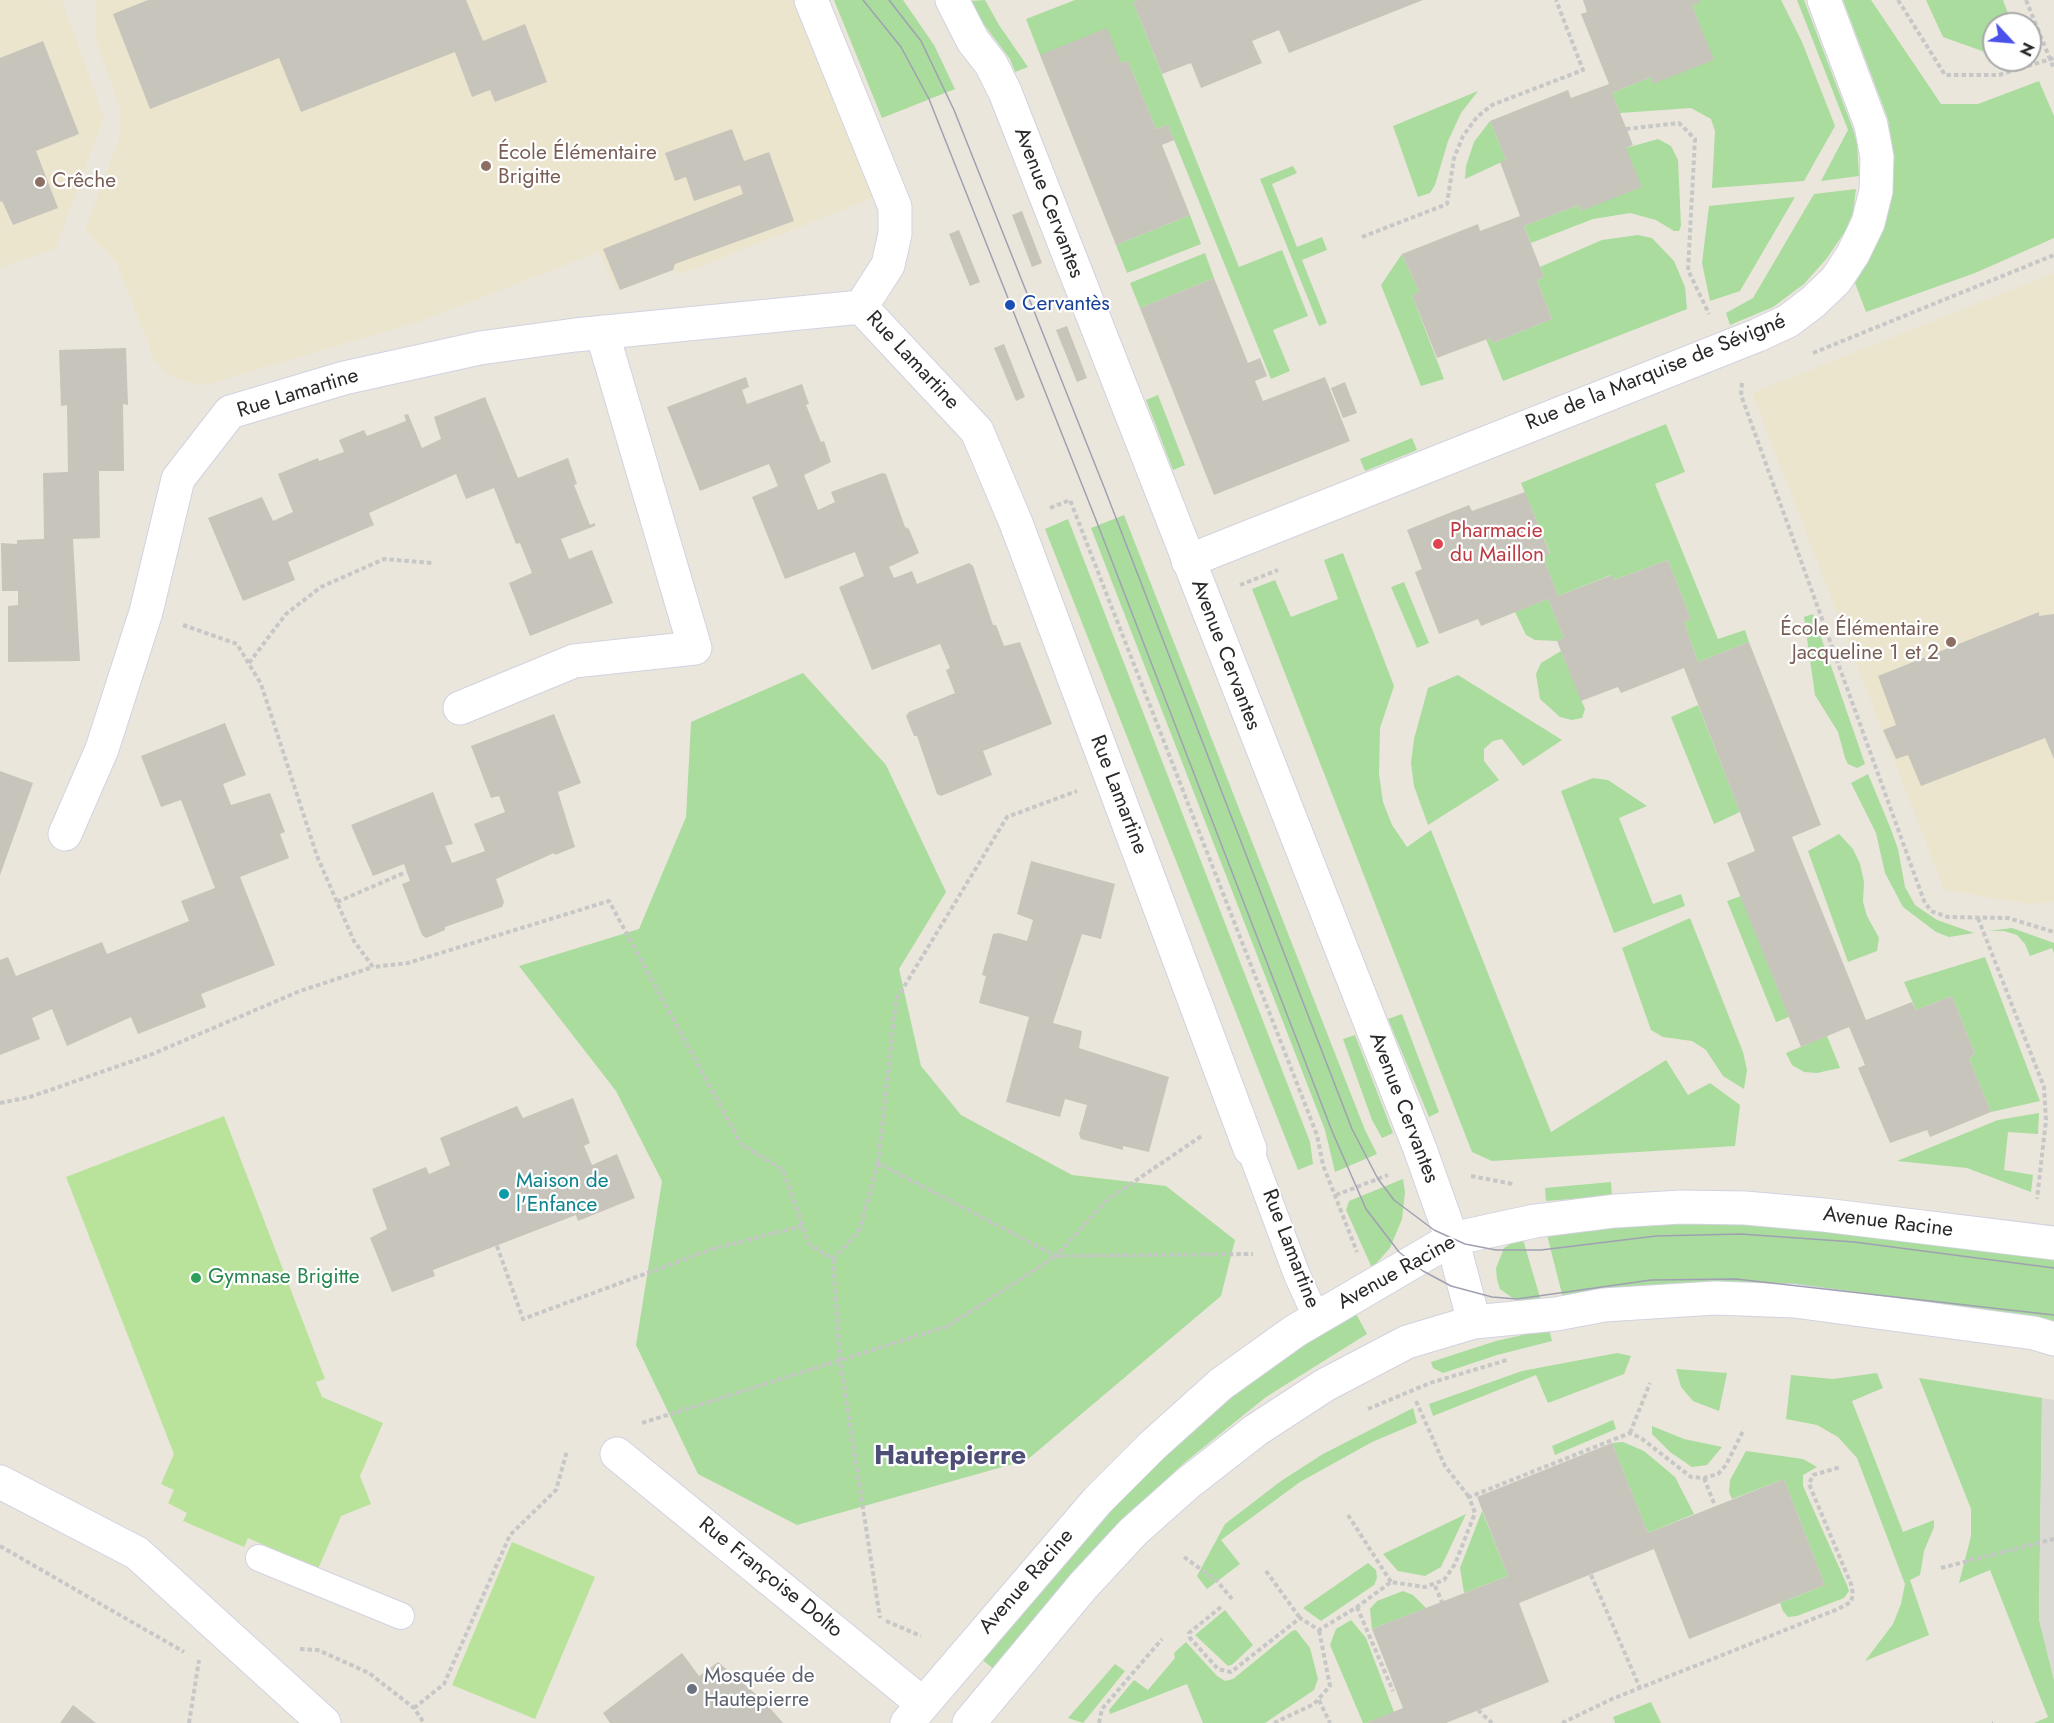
<!DOCTYPE html>
<html>
<head>
<meta charset="utf-8">
<style>
  body { margin:0 }
  #map { position:relative; width:2054px; height:1723px; overflow:hidden; background:#eae6dc; font-family:Jost,sans-serif }
  canvas { display:block }
  .north { position:absolute; left:1982px; top:12px; width:60px; height:60px; box-sizing:border-box; background:#fff; border:2px solid #a9a9a9; border-radius:50%; rotate:116deg; font-size:16px; font-weight:700; line-height:24px; text-align:center; color:#292929 }
  .north::after { content:''; display:block; margin:auto; width:21px; height:27px; background:#4a50ea; clip-path:polygon(50% 0,100% 100%,50% 72%,0 100%) }
</style>
</head>
<body>
<div id="map">
<canvas width="2054" height="1723"></canvas>
<div class="north">N</div>
</div>
<script>
const ctx = document.querySelector('canvas').getContext('2d');
ctx.lineJoin = 'round';
function paint(path, color) { ctx.fillStyle = color; ctx.fill(path, 'evenodd'); }
const shape = rows => new Path2D(rows.map(r => 'M' + r).join(''));
function stroke(path, color, width, dash) { ctx.strokeStyle = color; ctx.lineWidth = width; ctx.lineCap = dash ? 'butt' : 'round'; ctx.setLineDash(dash || []); ctx.stroke(path); }
function write(font, color, halo, rows, align = 'center') {
  ctx.font = font + ' Jost,sans-serif'; ctx.lineWidth = 4.5; ctx.setLineDash([]); ctx.textBaseline = 'middle'; ctx.strokeStyle = halo; ctx.fillStyle = color; for (const [text, x, y, turn = 0] of rows) {
    ctx.save(); ctx.translate(x, y); ctx.rotate((+turn || 0) * Math.PI / 180); ctx.textAlign = isNaN(turn) ? turn : align; if (halo) ctx.strokeText(text, 0, 0); ctx.fillText(text, 0, 0); ctx.restore();
  }
}
const education = shape([
  [0,0,62,0,104,117,56,248,0,268],
  [96,0,801,0,875,197,681,274,673,270,617,291,599,252,421,321,205,385,185,382,167,374,154,359,116,262,85,231,120,135,120,108,95,38],
  [2054,273,2054,902,2028,904,1944,890,1752,393]
]);
const green = shape([
  [834,0,903,0,934,45,955,89,882,118],
  [985,0,999,25,1028,67,1015,72,1010,59,982,22,971,1],
  [1075,0,1138,0,1133,2,1239,267,1282,250,1308,316,1273,330,1290,371,1271,379,1168,125,1156,129,1128,61,1121,63,1040,55,1026,19],
  [1699,0,1781,0,1802,42,1835,126,1804,181,1712,188,1715,131,1711,119,1691,108,1620,113,1612,93,1651,77,1653,83,1713,60,1692,5],
  [1797,0,1804,0,1853,129,1857,143,1859,176,1821,181,1848,130],
  [1843,0,1871,0,1941,104,1978,104,2039,81,2054,116,2054,238,1975,273,1866,312,1855,283,1873,252,1886,218,1893,180,1893,149,1888,119],
  [1926,0,2003,0,2012,24,1994,24,1994,49,1985,52,1943,37],
  [1478,91,1461,113,1448,141,1435,185,1430,193,1418,197,1393,126],
  [1490,121,1506,160,1465,179,1466,166,1474,142],
  [1658,139,1671,146,1678,160,1681,226,1679,231,1674,231,1656,220,1630,213,1593,219,1531,243,1524,226,1579,205,1581,211,1626,148],
  [1293,166,1297,173,1272,184,1297,247,1322,237,1327,250,1302,260,1327,323,1319,326,1260,179],
  [1856,189,1853,212,1846,230,1827,258,1804,284,1773,307,1730,325,1726,313,1753,298,1814,194],
  [1795,197,1740,291,1710,301,1702,263,1709,206],
  [1190,215,1201,244,1127,273,1116,245],
  [1638,235,1652,238,1674,261,1685,287,1687,309,1503,381,1486,339,1490,338,1493,343,1552,319,1537,280,1544,277,1540,267,1602,240],
  [1205,253,1214,278,1140,308,1130,283],
  [1402,254,1419,292,1412,295,1444,379,1421,386,1381,285],
  [1158,395,1185,465,1173,470,1146,400],
  [1666,424,1685,472,1655,484,1718,639,1745,630,1749,642,1698,662,1684,622,1691,619,1668,560,1614,580,1611,575,1558,596,1543,556,1550,553,1521,483],
  [1412,438,1417,450,1365,471,1360,459],
  [1124,515,1365,1130,1377,1154,1335,1172,1325,1130,1091,528],
  [1068,519,1310,1142,1313,1164,1298,1170,1045,529],
  [1343,553,1394,686,1380,728,1379,774,1383,802,1392,825,1407,847,1431,830,1551,1132,1666,1060,1688,1095,1710,1083,1740,1105,1735,1146,1492,1161,1472,1152,1252,589,1275,580,1291,617,1338,599,1324,560],
  [1404,582,1429,643,1417,648,1391,587],
  [1548,599,1564,638,1557,641,1535,640,1526,635,1515,612],
  [1813,614,1865,764,1857,768,1848,764,1845,758,1838,732,1815,695,1804,617],
  [1561,651,1585,709,1582,718,1572,720,1560,717,1540,699,1536,674,1541,663],
  [803,673,886,765,946,892,899,969,921,1066,961,1115,1072,1175,1166,1186,1235,1240,1221,1296,1027,1460,797,1525,698,1474,636,1345,662,1181,616,1091,519,966,639,929,686,817,691,722],
  [1458,675,1562,740,1523,766,1502,739,1493,741,1484,749,1484,761,1499,780,1428,825,1414,786,1411,763,1414,739,1428,688],
  [1698,705,1740,812,1714,824,1671,717],
  [1868,774,1890,827,1898,849,1905,887,1915,905,1937,920,1974,933,1949,937,1936,932,1903,907,1885,873,1876,833,1851,783],
  [1593,778,1608,780,1647,806,1619,818,1653,904,1681,894,1685,906,1614,933,1561,791],
  [1839,834,1853,849,1860,864,1864,882,1863,902,1867,916,1879,938,1877,951,1848,962,1808,851],
  [1741,896,1789,1017,1776,1022,1727,901],
  [1690,918,1743,1052,1747,1070,1744,1089,1723,1076,1706,1050,1692,1041,1663,1037,1651,1030,1622,948],
  [2012,928,2054,943,2054,953,2052,948,2030,956,2025,944,2017,935,2004,931,1989,931],
  [1985,957,2040,1101,1991,1112,1969,1058,1975,1054,1952,996,1916,1010,1904,982],
  [1402,1014,1439,1112,1429,1117,1388,1019],
  [1355,1035,1393,1133,1382,1138,1372,1120,1343,1039],
  [1827,1036,1840,1068,1817,1073,1804,1072,1792,1065,1786,1053],
  [2039,1113,2038,1134,2008,1132,2004,1170,2033,1175,2031,1192,1967,1168,1897,1161,1998,1120],
  [1403,1179,1405,1192,1402,1219,1390,1248,1372,1268,1346,1210,1349,1201],
  [1611,1182,1612,1196,1546,1201,1545,1188],
  [1724,1219,2054,1255,2054,1326,1563,1298,1546,1231],
  [1522,1236,1541,1301,1514,1299,1500,1289,1497,1279,1496,1268,1504,1248],
  [1354,1310,1367,1334,1266,1397,1184,1463,1140,1504,996,1671,979,1657,1057,1564,1204,1413],
  [1549,1329,1552,1341,1497,1355,1443,1373,1433,1368,1431,1362,1496,1341],
  [1617,1353,1631,1356,1624,1374,1548,1403,1536,1375,1433,1416,1429,1404,1522,1371],
  [1676,1369,1727,1373,1719,1411,1693,1401,1681,1387],
  [1877,1373,1883,1388,1852,1401,1903,1532,1934,1520,1934,1527,1924,1551,1920,1575,1910,1580,1929,1635,1865,1661,1893,1624,1901,1604,1905,1584,1857,1458,1838,1437,1817,1425,1786,1419,1791,1375,1833,1379],
  [1919,1378,2042,1398,2039,1619,2054,1680,2054,1723,2034,1723,2048,1717,1990,1570,1959,1583,1971,1536,1971,1509],
  [1413,1408,1417,1423,1372,1442,1300,1482,1221,1540,1240,1564,1207,1589,1197,1576,1225,1524,1281,1481,1323,1454],
  [1613,1420,1616,1429,1555,1455,1552,1446],
  [1652,1426,1684,1439,1722,1447,1707,1465,1692,1467,1670,1452,1652,1434],
  [1623,1442,1644,1451,1675,1477,1694,1514,1648,1533,1612,1443],
  [1746,1451,1803,1459,1817,1467,1803,1475,1803,1486,1847,1585,1849,1591,1844,1598,1797,1616,1788,1617,1783,1611,1780,1603,1825,1585,1784,1479,1732,1499,1729,1492,1730,1480],
  [1482,1511,1508,1576,1464,1593,1460,1568],
  [1466,1514,1441,1567,1425,1576,1398,1571,1383,1554],
  [1368,1563,1376,1570,1377,1578,1374,1585,1321,1621,1303,1608],
  [1403,1591,1413,1595,1426,1608,1372,1629,1370,1609,1377,1601],
  [1225,1610,1253,1645,1233,1664,1228,1666,1195,1635],
  [1351,1620,1366,1638,1394,1712,1366,1723,1363,1723,1330,1645,1336,1629],
  [1296,1630,1310,1648,1318,1679,1314,1690,1265,1723,1203,1723,1187,1684,1110,1714,1109,1710,1134,1680,1148,1690,1175,1658,1174,1653,1186,1642,1217,1676,1225,1681,1233,1679,1292,1631],
  [1115,1664,1125,1671,1083,1723,1068,1718],
  [1651,1702,1661,1723,1615,1723,1613,1717]
]);
const pitch = shape([
  [224,1116,325,1379,316,1382,322,1397,383,1423,360,1476,371,1504,341,1516,318,1569,248,1538,244,1547,183,1521,187,1513,168,1503,174,1490,161,1484,174,1454,66,1177],
  [512,1542,595,1577,535,1719,452,1685]
]);
const plaza = shape([
  [2042,1398,2054,1400,2054,1680,2039,1619]
]);
const building = shape([
  [148,0,466,0,483,41,525,24,547,82,495,102,490,90,472,97,455,52,301,112,279,58,150,109,113,14],
  [1138,0,1423,0,1289,53,1279,30,1252,41,1262,63,1201,88,1191,63,1162,74,1133,2],
  [1583,0,1699,0,1700,3,1692,5,1714,60,1653,84,1651,77,1612,93,1633,145,1626,148,1642,187,1581,211,1579,205,1524,226,1544,277,1537,280,1552,319,1493,343,1490,338,1437,358,1412,295,1419,292,1402,254,1478,224,1480,231,1520,216,1500,162,1506,160,1490,121,1568,90,1571,98,1609,84,1581,14,1587,12],
  [1107,28,1121,63,1128,61,1156,129,1168,125,1174,140,1162,145,1190,215,1116,245,1040,55],
  [43,41,79,134,36,151,58,208,13,225,2,201,0,202,0,58],
  [732,129,744,161,769,152,794,221,675,264,673,270,620,290,603,249,743,194,740,185,694,201,686,177,675,181,665,153],
  [1022,211,1042,263,1032,267,1012,215],
  [959,230,980,282,970,286,949,234],
  [1214,278,1248,363,1260,358,1267,376,1255,381,1263,401,1325,377,1350,441,1214,495,1140,308],
  [1067,326,1087,378,1077,382,1056,330],
  [1004,344,1025,397,1016,401,994,348],
  [126,348,128,405,123,404,124,471,99,471,100,538,73,539,80,661,8,662,8,606,18,605,18,591,2,591,1,543,17,544,17,540,44,539,43,473,68,472,67,405,61,406,59,350],
  [746,377,749,387,742,390,747,404,802,384,809,404,806,405,821,442,824,441,831,462,804,475,818,510,835,502,831,492,882,473,886,474,905,527,909,529,919,553,889,567,894,578,912,571,917,584,969,563,973,566,993,625,996,625,1004,646,1020,642,1052,724,983,751,992,775,941,796,937,794,917,736,914,736,906,716,909,712,955,693,946,670,950,668,940,644,872,670,839,587,864,576,855,552,785,579,752,497,778,486,769,464,700,491,667,407],
  [1345,382,1357,413,1343,418,1331,388],
  [485,397,518,478,568,458,577,484,574,485,590,525,595,523,595,526,561,539,569,559,592,550,613,603,530,636,509,583,532,573,520,543,516,544,494,488,466,499,456,474,369,513,374,525,288,562,295,580,243,601,208,518,262,497,273,521,293,512,278,474,318,458,319,461,344,452,339,440,364,430,367,436,406,421,404,415,408,414,422,448,441,439,434,417],
  [1525,492,1550,554,1543,556,1558,596,1612,575,1614,580,1668,560,1691,619,1684,622,1698,662,1749,642,1821,825,1792,837,1866,1020,1912,1002,1916,1010,1952,996,1975,1054,1969,1058,1991,1112,1930,1137,1927,1130,1890,1143,1858,1068,1865,1065,1849,1027,1801,1047,1727,863,1755,851,1684,668,1621,693,1618,687,1581,701,1557,641,1564,638,1548,599,1481,626,1478,619,1439,634,1415,572,1422,569,1407,530,1469,505,1472,511],
  [2039,612,2039,616,2054,614,2054,759,2045,738,1921,786,1908,755,1896,759,1883,730,1896,725,1878,676],
  [554,714,581,783,558,792,575,847,555,855,554,853,496,879,504,902,502,907,445,927,445,930,426,938,422,935,402,884,410,881,404,864,373,876,351,825,433,792,453,844,445,846,452,863,485,851,474,824,505,812,499,796,491,798,471,746],
  [225,723,246,775,223,784,231,805,270,793,285,832,280,834,289,858,240,877,275,965,201,994,206,1007,138,1034,131,1017,67,1046,52,1009,32,1018,40,1039,0,1055,0,960,8,957,16,976,102,942,107,954,189,921,181,901,215,888,181,800,161,807,141,756],
  [0,771,33,783,0,875],
  [1031,861,1115,884,1101,939,1082,934,1053,1023,1082,1031,1079,1048,1169,1077,1149,1152,1123,1146,1123,1150,1081,1139,1079,1134,1087,1105,1065,1099,1060,1117,1006,1102,1029,1017,979,1003,986,976,982,975,993,934,999,933,1027,941,1033,920,1017,914],
  [573,1098,590,1143,584,1146,592,1165,617,1154,635,1198,578,1221,576,1215,433,1270,435,1276,392,1292,370,1238,387,1229,372,1189,426,1167,429,1174,450,1165,440,1138,517,1106,523,1118],
  [1612,1443,1648,1533,1784,1479,1825,1585,1689,1639,1654,1549,1519,1603,1549,1682,1446,1723,1366,1723,1403,1708,1372,1629,1508,1576,1477,1497],
  [682,1653,699,1676,718,1662,764,1701,783,1723,610,1723,603,1713],
  [73,1705,96,1723,60,1723]
]);
const path = shape([
  [1898,0,1945,75,1999,75,2054,58],
  [2026,0,2054,69],
  [1626,129,1679,123,1695,139,1688,270,1709,314],
  [1362,237,1447,204,1454,158,1463,136,1477,117,1492,105,1583,70,1556,0],
  [1813,353,2054,255],
  [1742,383,1741,395,1924,901,1931,911,1948,917,2008,918,2054,932],
  [1050,508,1070,500,1077,518,1317,1135,1323,1165,1357,1252],
  [1240,585,1278,570],
  [183,625,237,644,261,684,317,856,354,941,373,967,408,963,609,901,741,1144,783,1170,809,1244,833,1259,859,1231,878,1163,1056,1256,1107,1200,1203,1135],
  [249,663,286,614,321,587,384,559,432,563],
  [337,902,406,872],
  [1978,918,2044,1087,2046,1120,2037,1199],
  [0,1103,30,1097,150,1055,300,991,373,967],
  [878,1163,896,1000,1007,817,1077,791],
  [1471,1176,1513,1184],
  [1336,1195,1388,1175],
  [497,1246,523,1319,712,1249,802,1226],
  [833,1259,840,1360,880,1618],
  [1416,1401,1445,1466,1469,1497],
  [1368,1409,1430,1383,1507,1360],
  [642,1423,948,1326,1056,1256,1253,1254],
  [1630,1433,1650,1383],
  [1704,1478,1715,1506],
  [1348,1515,1391,1582],
  [0,1546,184,1652],
  [1184,1557,1217,1581,1232,1599],
  [1941,1568,2054,1539],
  [1266,1571,1300,1618],
  [1591,1575,1640,1688],
  [1435,1586,1442,1602],
  [1221,1607,1189,1633,1190,1638,1218,1669,1231,1672,1300,1618,1319,1630,1357,1607,1391,1582,1425,1587,1444,1580,1455,1564,1475,1513,1469,1497,1630,1433,1641,1438,1691,1477,1704,1478,1718,1474,1726,1465,1744,1429],
  [1357,1607,1393,1691],
  [886,1621,921,1636],
  [300,1649,318,1650,369,1673,414,1708,424,1723],
  [1319,1700,1330,1723],
  [414,1708,444,1684,510,1535,556,1490,567,1451],
  [1478,1710,1492,1723],
  [189,1723,199,1660],
  [1099,1723,1102,1709,1162,1639],
  [1274,1723,1314,1704,1330,1686,1319,1630],
  [1562,1723,1612,1699,1838,1609,1851,1602,1853,1594,1851,1584,1809,1484,1813,1475,1841,1467],
  [1992,1723,1993,1723]
]);
const service = shape([
  [1250,1149,1297,1275,1317,1319],
  [259,1558,401,1616]
]);
const minor = shape([
  [811,0,895,207,895,234,888,265,861,307,977,431,1016,523,1250,1149],
  [1188,561,1758,335,1788,321,1813,302,1836,280,1853,254,1868,223,1876,191,1877,157,1871,125,1824,0],
  [460,708,574,661,695,648,602,332],
  [65,834,102,749,146,612,178,479,230,412,344,378,480,348,575,335,861,307],
  [617,1454,923,1704],
  [0,1482,137,1553,324,1723]
]);
const tertiary = shape([
  [952,0,973,41,991,64,1005,92,1420,1149,1452,1239,1474,1322],
  [907,1723,1098,1500,1152,1446,1221,1384,1295,1331,1452,1239,1535,1221,1615,1211,1681,1207,1745,1208,1824,1215,2054,1243],
  [969,1723,1083,1586,1133,1532,1188,1483,1256,1430,1325,1385,1407,1342,1474,1322,1556,1314,1604,1305,1715,1298,1794,1301,2034,1333,2054,1339]
]);
const tram = shape([
  [863,0,901,47,929,99,1098,525,1332,1131,1366,1209,1399,1252,1423,1271,1451,1286,1492,1297,1517,1299,1651,1280,1736,1279,2054,1315],
  [889,0,921,41,954,110,1104,487,1352,1129,1378,1179,1394,1200,1434,1230,1465,1244,1496,1250,1541,1250,1656,1236,1741,1234,1854,1242,2054,1268]
]);
const markers = [
  [486,166,6,"#8d6e63"],
  [40,182,6,"#8d6e63"],
  [1010,305,6,"#1a4fb4"],
  [1438,544,6,"#e0444e"],
  [1951,642,6,"#8d6e63"],
  [504,1194,6,"#0f9aa8"],
  [196,1278,6,"#2e9e5b"],
  [692,1689,6,"#6b7280"]
];
const educationNames = [
  ["École Élémentaire",498,154],
  ["Brigitte",498,178],
  ["Crêche",52,182],
  ["École Élémentaire",1939,630,"right"],
  ["Jacqueline 1 et 2",1939,654,"right"]
];
const streetNames = [
  ["Avenue Cervantes",1048,203,69],
  ["Rue Lamartine",912,361,47],
  ["Rue de la Marquise de Sévigné",1656,373,-22],
  ["Rue Lamartine",298,394,-17],
  ["Avenue Cervantes",1225,655,69],
  ["Rue Lamartine",1118,795,69],
  ["Avenue Cervantes",1403,1108,69],
  ["Avenue Racine",1888,1223,7],
  ["Rue Lamartine",1290,1249,69],
  ["Avenue Racine",1397,1273,-29],
  ["Rue Françoise Dolto",770,1578,39],
  ["Avenue Racine",1027,1582,-49]
];
const transitNames = [
  ["Cervantès",1022,305]
];
const healthNames = [
  ["Pharmacie",1450,532],
  ["du Maillon",1450,556]
];
const cultureNames = [
  ["Maison de",516,1182],
  ["l'Enfance",516,1206]
];
const leisureNames = [
  ["Gymnase Brigitte",208,1278]
];
const worshipNames = [
  ["Mosquée de",704,1677],
  ["Hautepierre",704,1701]
];
const districtNames = [
  ["Hautepierre",950,1457]
];
paint(education, '#ebe5cd');
paint(green, '#a9dc9d');
paint(pitch, '#b9e39a');
paint(plaza, '#dbd9d3');
paint(building, '#c6c4bb');
stroke(service, '#d2d2e1', 28);
stroke(minor, '#d2d2e1', 35);
stroke(tertiary, '#d2d2e1', 35);
stroke(path, '#c7c7c7', 4, [4.5, 3]);
stroke(service, '#fff', 26);
stroke(minor, '#fff', 33);
stroke(tertiary, '#fff', 33);
stroke(tram, '#a0a0b2', 1.5);
for (const [x, y, r, color] of markers) { const dot = new Path2D(); dot.arc(x, y, r, 0, 2 * Math.PI); ctx.fillStyle = color; ctx.fill(dot); stroke(dot, '#fff', 2); }
write('21px', '#785e54', '#fff', educationNames, 'left');
write('21px', '#292929', '#fff', streetNames);
write('21px', '#164399', '#fff', transitNames, 'left');
write('21px', '#be3a42', '#fff', healthNames, 'left');
write('21px', '#0d838f', '#fff', cultureNames, 'left');
write('21px', '#27864d', '#fff', leisureNames, 'left');
write('21px', '#5b616d', '#fff', worshipNames, 'left');
write('bold 27px', '#4e4f76', '#fff', districtNames);
</script>
</body>
</html>
